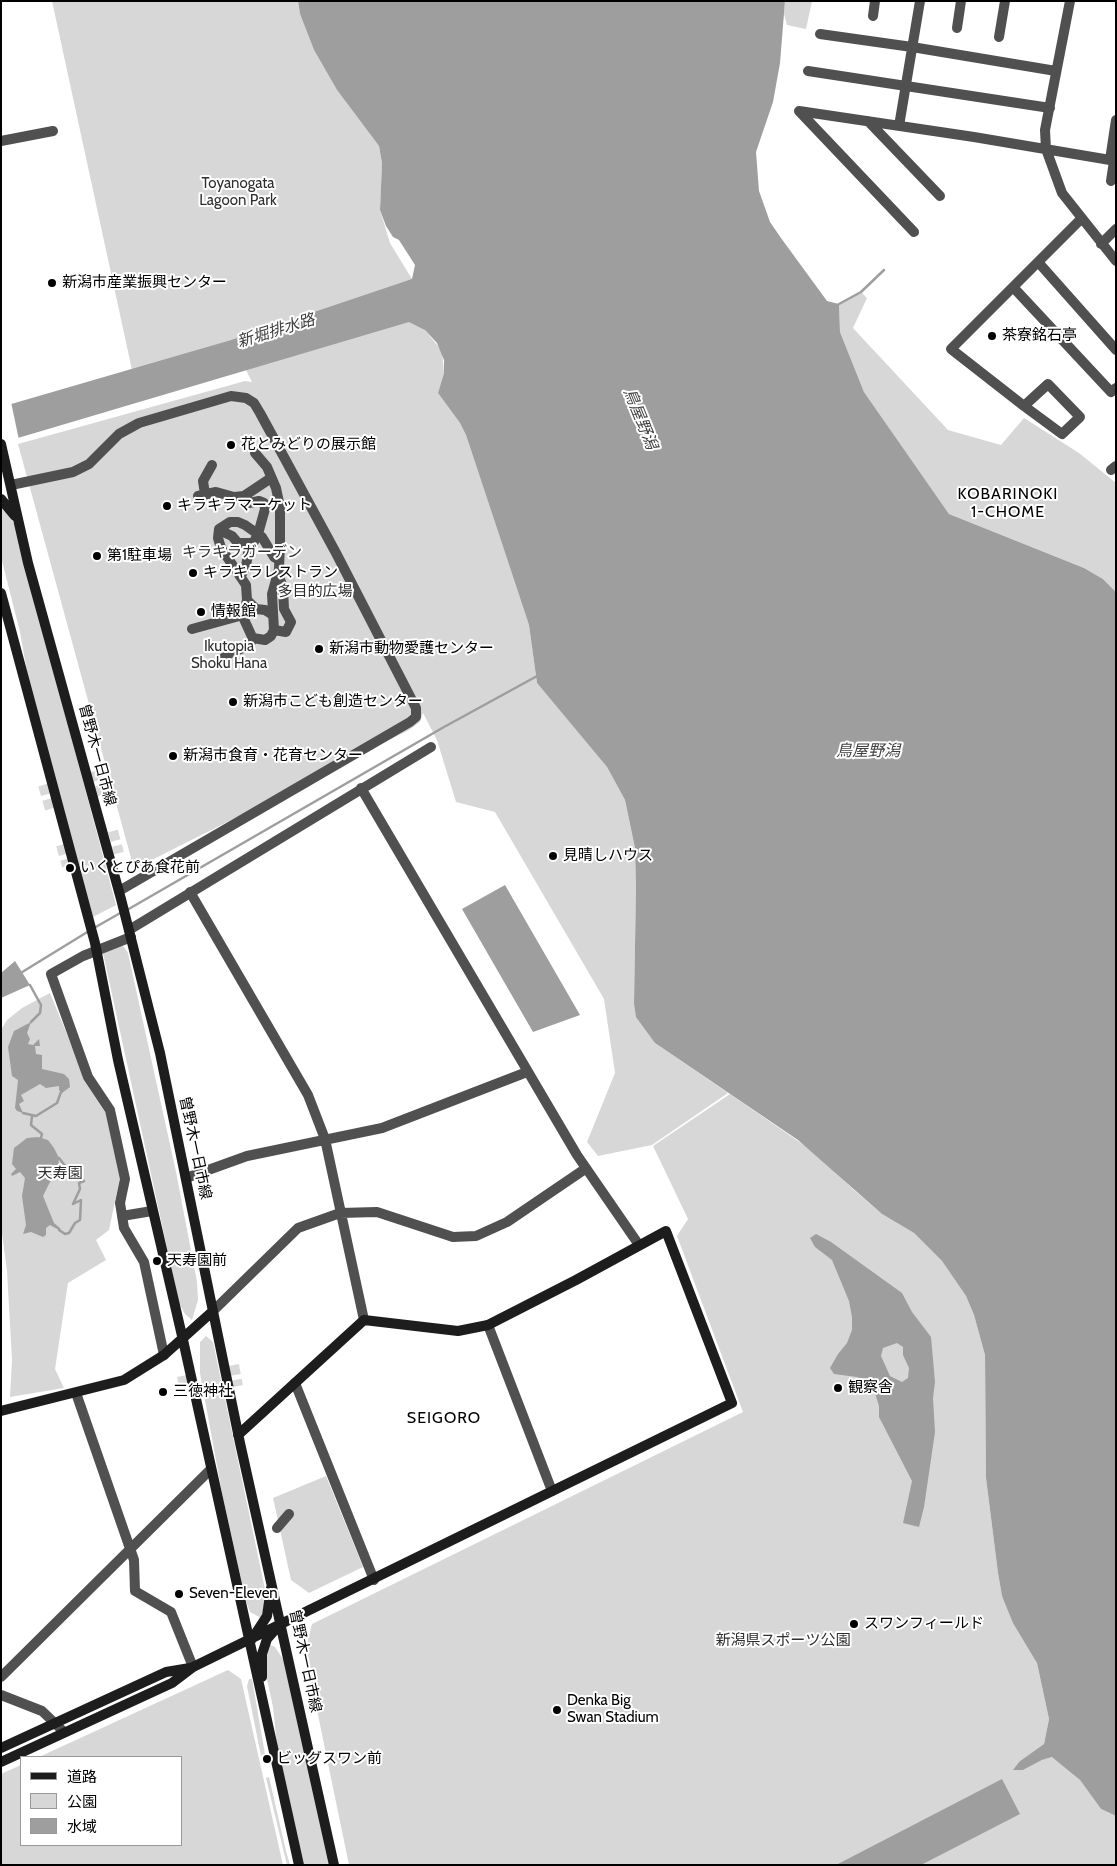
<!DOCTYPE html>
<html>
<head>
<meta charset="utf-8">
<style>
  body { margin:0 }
  #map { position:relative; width:1117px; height:1866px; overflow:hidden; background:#fff; font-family:Cabin,"Noto Sans JP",sans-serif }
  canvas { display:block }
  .frame { position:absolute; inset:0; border:2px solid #000; pointer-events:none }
  .legend { position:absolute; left:20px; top:1756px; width:162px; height:90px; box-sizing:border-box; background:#fff; border:1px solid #999; margin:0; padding:6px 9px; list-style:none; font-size:15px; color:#000 }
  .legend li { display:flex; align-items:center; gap:10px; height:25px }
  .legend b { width:25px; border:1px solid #999 }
</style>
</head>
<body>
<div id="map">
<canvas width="1117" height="1866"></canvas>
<div class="frame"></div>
<ul class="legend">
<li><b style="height:6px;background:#1d1d1d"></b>道路</li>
<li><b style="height:14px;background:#d7d7d7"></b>公園</li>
<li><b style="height:14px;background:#9e9e9e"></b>水域</li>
</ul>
</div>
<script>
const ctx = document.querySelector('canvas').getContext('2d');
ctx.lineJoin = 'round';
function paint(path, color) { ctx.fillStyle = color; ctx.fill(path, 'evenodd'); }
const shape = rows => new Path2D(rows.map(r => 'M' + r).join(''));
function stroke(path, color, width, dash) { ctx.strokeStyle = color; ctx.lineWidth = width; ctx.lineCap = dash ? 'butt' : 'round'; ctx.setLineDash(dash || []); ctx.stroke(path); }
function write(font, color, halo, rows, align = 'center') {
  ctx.font = font + ' Cabin,"Noto Sans JP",sans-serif'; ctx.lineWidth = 4; ctx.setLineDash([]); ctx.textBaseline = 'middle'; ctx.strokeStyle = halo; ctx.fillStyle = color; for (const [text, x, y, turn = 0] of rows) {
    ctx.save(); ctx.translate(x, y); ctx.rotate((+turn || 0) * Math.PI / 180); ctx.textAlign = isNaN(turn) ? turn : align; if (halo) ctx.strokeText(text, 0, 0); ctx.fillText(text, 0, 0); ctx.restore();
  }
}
const green = shape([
  [52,1,298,1,300,14,314,50,337,90,379,146,382,163,380,210,390,243,412,279,425,330,442,351,444,373,438,393,460,423,466,435,529,625,537,683,607,767,625,800,635,848,636,888,634,1003,655,1043,728,1093,652,1145,598,1156,587,1142,615,1073,604,999,495,812,456,802,437,740,423,713,420,722,409,730,134,869,18,444,245,381,252,382,231,340,132,370],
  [785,1,812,1,806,29,787,25,784,14],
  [861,292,867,298,853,328,948,430,1001,445,1024,418,1079,453,1116,483,1116,592,1103,579,1084,568,949,514,864,392,840,332,839,304],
  [1,506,15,525,116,905,93,917,29,683,20,632,1,557],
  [119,945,124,947,128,953,176,1172,197,1282,198,1300,192,1320,185,1314,179,1303,103,953],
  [50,993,87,1083,106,1111,121,1173,109,1230,96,1240,106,1260,68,1283,55,1369,64,1388,10,1397,12,1360,7,1271,1,1226,1,1030,7,1020,22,1008],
  [730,1094,814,1152,854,1190,882,1214,914,1233,942,1261,966,1296,974,1315,985,1355,986,1478,998,1573,1002,1596,1037,1663,1049,1719,1044,1744,1020,1761,1023,1770,1042,1760,1052,1757,1058,1760,1080,1780,1101,1809,1116,1816,1116,1865,349,1865,305,1652,312,1624,743,1412,677,1236,688,1219,653,1146],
  [206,1336,213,1342,266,1594,266,1607,261,1618,250,1612,246,1601,222,1493,200,1373,200,1342],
  [326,1476,363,1567,309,1593,291,1580,273,1498],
  [269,1644,275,1647,285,1662,330,1865,303,1865,277,1745,273,1707,265,1670,264,1656],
  [228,1670,241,1679,283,1865,1,1865,1,1774,21,1765,21,1845,181,1845,181,1757,39,1757],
  [249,1679,252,1679,265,1754,261,1756,247,1686],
  [269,1777,286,1851,290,1865,287,1865,266,1778]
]);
const water = shape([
  [298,1,785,1,780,63,773,102,756,152,759,191,770,222,781,238,827,301,839,304,840,332,864,392,949,514,1084,568,1103,579,1116,592,1116,1816,1101,1809,1080,1780,1052,1757,1042,1760,1023,1770,1013,1770,1020,1761,1044,1744,1049,1719,1037,1663,1013,1623,1002,1596,998,1573,986,1478,985,1355,974,1315,966,1296,942,1261,914,1233,882,1214,798,1140,655,1043,636,1017,634,1003,636,888,635,848,625,800,607,767,537,683,529,625,466,435,460,423,438,393,444,373,444,360,437,343,425,330,409,322,1,443,1,407,231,340,412,279,415,265,399,240,393,237,386,226,380,210,382,163,379,146,337,90,314,50,300,14],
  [505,885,580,1015,533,1032,462,909],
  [15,961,30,985,1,998,1,973],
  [31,1022,27,1033,30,1039,28,1044,33,1045,39,1039,40,1046,35,1046,36,1054,42,1055,42,1069,64,1074,69,1079,70,1087,62,1093,59,1090,59,1086,46,1088,40,1084,21,1095,24,1101,19,1104,23,1113,17,1111,15,1108,18,1080,12,1076,8,1047,14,1031],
  [38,1137,48,1140,54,1148,59,1158,58,1169,60,1175,50,1182,43,1196,54,1223,61,1229,59,1230,50,1225,46,1228,46,1235,43,1237,31,1232,23,1234,26,1225,22,1196,25,1178,20,1172,12,1176,11,1174,16,1169,12,1164,14,1148,27,1138],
  [816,1234,831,1242,902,1293,912,1312,931,1337,935,1382,933,1398,935,1432,924,1507,919,1527,903,1523,912,1481,879,1417,879,1406,874,1390,867,1381,857,1377,834,1374,830,1368,838,1354,847,1343,852,1330,852,1317,849,1301,832,1260,815,1247,810,1238],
  [897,1343,903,1347,903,1355,909,1368,908,1378,902,1382,890,1376,881,1356,883,1348],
  [1002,1779,1020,1814,921,1865,836,1865]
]);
const pier = shape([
  [11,402,19,440,1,446,1,405]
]);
const stream = shape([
  [839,304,861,292,884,270],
  [127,910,444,727,539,675],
  [94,928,122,912],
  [19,974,89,931],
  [30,985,41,1005,40,1013,31,1022],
  [23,1113,36,1116,57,1103,61,1092],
  [32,1116,31,1125,42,1134,41,1138],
  [59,1158,66,1167,73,1167,84,1181,79,1183,80,1189,73,1204,81,1200,80,1220,75,1223,69,1233,65,1234,59,1230]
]);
const streetTunnel = shape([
  [95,771,102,796],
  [43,785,50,809],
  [113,831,119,853],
  [61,845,67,866],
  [234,1365,238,1386],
  [182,1376,186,1397]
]);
const street = shape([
  [1070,1,1045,130,1046,149,1062,193,1116,261],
  [873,16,875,1],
  [957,28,961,1],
  [820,34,912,47,1056,71],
  [999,37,1005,1],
  [808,71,1050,108],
  [799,111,974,137,1116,161],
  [799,111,914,232],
  [868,121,940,196],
  [899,126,920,1],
  [1,141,53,131],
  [1110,160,1116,120],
  [1111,181,1114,161],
  [1101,244,1116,229],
  [1038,262,1116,350],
  [1013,287,1111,392,1116,388],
  [1024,406,1048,384,1080,417,1062,434,1024,406,951,349,1081,219],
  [1111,470,1116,466],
  [11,485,73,472,89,464,119,434,139,423,231,396,246,398,254,403,260,413,336,553,416,708,416,717,410,722,119,891],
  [205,494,203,481,212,465],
  [198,496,216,492,234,497,244,496,271,478],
  [219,530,232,536,238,543,252,543],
  [241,575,246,567,248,553,258,534,265,509,264,503,259,501,249,503,246,496],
  [247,600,256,609,265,610,273,615],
  [192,629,243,615],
  [274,630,286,632,291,622,284,609,283,587,278,574],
  [253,638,265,640,271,636,274,630,272,594,279,569,280,542,280,507,276,488,267,467,255,453],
  [221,660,230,653,248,646,253,639,243,617,247,600,246,585,221,548,218,538,219,529,230,522,238,522,245,525,262,537,274,557,279,560],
  [361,788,577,1155,639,1245],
  [190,892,308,1095,325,1139,364,1320],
  [129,930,431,747],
  [131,937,83,956,51,974,88,1077,110,1110,125,1179,120,1203,124,1228,144,1262,164,1355],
  [186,1178,247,1156,382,1128,527,1072],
  [122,1216,152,1211],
  [213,1311,298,1228,340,1213,377,1212,453,1237,476,1236,507,1222,585,1169],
  [488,1325,552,1491],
  [295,1383,374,1580],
  [76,1393,134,1560,135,1591,171,1612,193,1667],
  [277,1528,289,1514],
  [1,1677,210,1470],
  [1,1695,42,1711,64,1732]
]);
const secondary = shape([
  [1,444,28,563,121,899,160,1053,240,1443,334,1865],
  [1,499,15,516],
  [1,593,95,943,118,1060,183,1340,299,1865],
  [1,1411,124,1380,164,1355,213,1311],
  [252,1639,267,1616,271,1588],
  [262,1677,262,1654,267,1639,275,1630],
  [1,1748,166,1672,190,1668],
  [1,1762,172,1683,193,1667,732,1403,666,1231,576,1280,488,1325,458,1331,364,1320,238,1435]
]);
const markers = [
  [52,283,5,"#000"],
  [992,336,5,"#000"],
  [231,445,5,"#000"],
  [167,506,5,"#000"],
  [97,556,5,"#000"],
  [193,573,5,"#000"],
  [201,612,5,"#000"],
  [319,649,5,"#000"],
  [233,702,5,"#000"],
  [173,756,5,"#000"],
  [553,856,5,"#000"],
  [70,868,5,"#000"],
  [157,1261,5,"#000"],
  [838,1388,5,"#000"],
  [163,1392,5,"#000"],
  [179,1594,5,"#000"],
  [854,1624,5,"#000"],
  [557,1710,5,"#000"],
  [267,1759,5,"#000"]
];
const parkNames = [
  ["Toyanogata",238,184],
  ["Lagoon Park",238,201],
  ["キラキラガーデン",242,553],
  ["多目的広場",315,592],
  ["Ikutopia",229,647],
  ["Shoku Hana",229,664],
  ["天寿園",60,1174],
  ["新潟県スポーツ公園",783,1641]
];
const poiNames = [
  ["新潟市産業振興センター",62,283],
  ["茶寮銘石亭",1002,336],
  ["花とみどりの展示館",241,445],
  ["キラキラマーケット",177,506],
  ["第1駐車場",107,556],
  ["キラキラレストラン",203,573],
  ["情報館",211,612],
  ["新潟市動物愛護センター",329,649],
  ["新潟市こども創造センター",243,702],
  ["新潟市食育・花育センター",183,756],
  ["見晴しハウス",563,856],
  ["いくとぴあ食花前",80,868],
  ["天寿園前",167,1261],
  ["観察舎",848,1388],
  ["三徳神社",173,1392],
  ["Seven-Eleven",189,1594],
  ["スワンフィールド",864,1624],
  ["Denka Big",567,1701],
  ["Swan Stadium",567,1718],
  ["ビッグスワン前",277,1759]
];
const streetNames = [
  ["曽野木一日市線",97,755,75],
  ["曽野木一日市線",195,1148,78],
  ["曽野木一日市線",305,1661,78]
];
const waterNames = [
  ["新堀排水路",276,331,-17],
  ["鳥屋野潟",640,419,68],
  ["鳥屋野潟",868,751]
];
const neighbourhoodNames = [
  ["KOBARINOKI",1008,494],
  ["1-CHOME",1008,512],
  ["SEIGORO",444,1418]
];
paint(green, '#d7d7d7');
paint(water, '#9e9e9e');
paint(pier, '#fff');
stroke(stream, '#9e9e9e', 2.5);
stroke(streetTunnel, '#d9d9d9', 10, [10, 5]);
stroke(street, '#505050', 10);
stroke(secondary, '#1d1d1d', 10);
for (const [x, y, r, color] of markers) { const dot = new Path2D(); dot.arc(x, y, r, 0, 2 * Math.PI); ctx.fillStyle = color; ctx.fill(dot); stroke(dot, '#fff', 2); }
write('15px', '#2e2e2e', '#fff', parkNames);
write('15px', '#000', '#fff', poiNames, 'left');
write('15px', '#000', '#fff', streetNames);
write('italic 16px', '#3f3f3f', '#fff', waterNames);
ctx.letterSpacing = '1px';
write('16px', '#000', '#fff', neighbourhoodNames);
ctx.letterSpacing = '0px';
</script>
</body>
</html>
